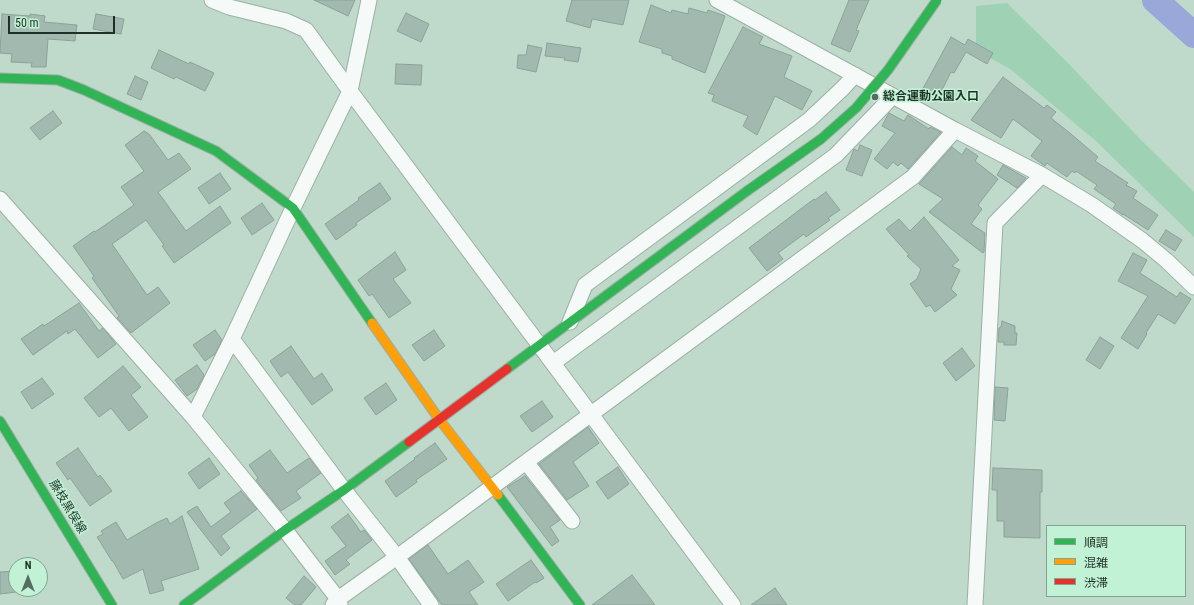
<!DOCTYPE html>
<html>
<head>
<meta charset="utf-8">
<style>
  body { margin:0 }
  #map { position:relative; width:1194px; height:605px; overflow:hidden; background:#bfdaca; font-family:"Roboto Condensed","Noto Sans JP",sans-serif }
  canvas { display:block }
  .legend { position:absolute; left:1046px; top:525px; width:140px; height:72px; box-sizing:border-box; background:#c1f2d5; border:1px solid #80a58f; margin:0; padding:5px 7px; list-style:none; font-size:12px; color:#1e3126 }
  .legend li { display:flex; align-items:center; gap:8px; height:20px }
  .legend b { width:20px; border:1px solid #80a58f }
  .north { position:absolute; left:8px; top:557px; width:40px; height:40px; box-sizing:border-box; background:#c1f2d5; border:1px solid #80a58f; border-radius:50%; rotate:0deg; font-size:11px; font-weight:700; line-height:16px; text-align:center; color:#1e3126 }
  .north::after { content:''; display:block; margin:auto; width:14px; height:18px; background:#566c5f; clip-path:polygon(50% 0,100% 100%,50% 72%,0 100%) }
  .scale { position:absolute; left:8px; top:16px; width:107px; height:18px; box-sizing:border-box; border:2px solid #1e3126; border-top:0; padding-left:5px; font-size:12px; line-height:14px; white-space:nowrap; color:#1e3126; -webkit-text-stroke:3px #c1f2d5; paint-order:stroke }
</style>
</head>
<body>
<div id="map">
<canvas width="1194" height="605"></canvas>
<ul class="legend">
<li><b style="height:5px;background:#30b455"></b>順調</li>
<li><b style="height:5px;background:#ff9f0a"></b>混雑</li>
<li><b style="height:5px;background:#e5322d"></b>渋滞</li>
</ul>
<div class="north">N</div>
<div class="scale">50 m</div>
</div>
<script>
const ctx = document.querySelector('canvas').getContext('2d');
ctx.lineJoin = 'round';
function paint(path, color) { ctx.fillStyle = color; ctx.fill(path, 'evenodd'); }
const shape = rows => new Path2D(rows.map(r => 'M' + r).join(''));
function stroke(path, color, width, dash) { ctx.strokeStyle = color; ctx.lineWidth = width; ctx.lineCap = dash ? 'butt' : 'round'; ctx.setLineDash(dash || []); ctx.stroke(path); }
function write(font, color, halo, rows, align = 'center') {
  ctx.font = font + ' "Roboto Condensed","Noto Sans JP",sans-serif'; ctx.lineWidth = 3; ctx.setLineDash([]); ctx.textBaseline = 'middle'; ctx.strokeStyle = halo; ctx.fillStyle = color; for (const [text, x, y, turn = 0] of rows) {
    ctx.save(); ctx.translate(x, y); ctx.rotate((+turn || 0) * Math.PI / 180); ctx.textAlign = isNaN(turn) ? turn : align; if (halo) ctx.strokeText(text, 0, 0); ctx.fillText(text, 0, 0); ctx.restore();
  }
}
const green = shape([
  [1007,3,1068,63,1141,140,1194,192,1194,237,1097,142,1010,69,976,50,976,6]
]);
const river = shape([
  [1155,0,1194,35]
]);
const building = shape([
  [314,0,355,0,348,16,314,0],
  [572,0,629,0,623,25,592,19,590,28,566,21,572,0],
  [849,0,869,0,856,30,859,31,850,52,831,44,849,0],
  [651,5,671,13,672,10,688,14,689,8,707,13,708,10,725,16,705,73,672,59,672,56,662,53,662,49,639,42,651,5],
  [406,13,429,24,421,42,397,31,406,13],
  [2,14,30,16,30,14,45,16,44,22,77,25,75,41,48,39,46,67,31,67,32,63,11,62,12,54,0,53,2,14],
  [96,14,124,19,121,34,93,29,96,14],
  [743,27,763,37,759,44,792,56,784,77,812,91,802,110,775,96,757,135,743,126,748,116,712,101,714,95,708,93,743,27],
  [951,37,965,45,968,39,993,53,987,64,966,52,954,73,951,72,936,102,920,94,951,37],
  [547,43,581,48,578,62,564,60,565,58,545,56,547,43],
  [528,45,542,48,536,72,517,68,518,55,526,55,528,45],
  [159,50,189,64,190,62,214,73,205,91,176,77,174,79,151,68,159,50],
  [396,64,422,65,421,85,395,84,396,64],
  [135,76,148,82,141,100,127,94,135,76],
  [1003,77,1044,108,1047,105,1056,112,1051,118,1071,134,1098,157,1095,161,1128,183,1126,185,1137,191,1133,198,1158,215,1148,230,1123,214,1123,215,1113,208,1116,204,1094,189,1097,185,1076,171,1075,173,1072,171,1067,177,1047,163,1045,166,1031,156,1042,141,1013,119,1001,138,971,120,1003,77],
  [53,111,62,123,40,140,30,128,53,111],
  [889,113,904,121,908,115,929,129,930,127,941,132,908,169,901,163,898,166,893,162,887,169,874,159,895,133,882,126,889,113],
  [144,131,149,134,168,160,179,153,191,169,158,192,186,231,220,206,231,223,174,263,162,246,164,245,146,220,112,244,147,295,158,287,170,303,131,333,117,318,119,316,92,278,94,276,73,246,94,231,95,232,134,205,121,187,144,171,125,145,144,131],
  [860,145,872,150,862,176,846,170,854,149,858,151,860,145],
  [952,147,962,155,966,148,978,156,975,161,998,179,978,205,982,209,971,224,985,233,984,252,983,253,929,212,943,199,919,184,952,147],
  [1003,165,1026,178,1017,188,997,175,1003,165],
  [220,173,231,189,209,204,198,188,220,173],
  [380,183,391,199,356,223,357,225,336,240,325,224,359,200,358,198,380,183],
  [826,192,840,210,828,218,830,220,806,237,804,234,778,253,783,259,767,271,749,248,814,199,815,200,826,192],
  [262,203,274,220,252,235,241,218,262,203],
  [924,217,959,260,952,266,960,270,951,289,957,295,935,312,930,305,926,307,910,284,917,279,921,269,907,256,909,255,886,229,899,219,910,231,924,217],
  [1166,230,1182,240,1175,251,1159,241,1166,230],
  [395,252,406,270,393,279,411,303,389,318,372,294,369,296,358,280,395,252],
  [1133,253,1147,260,1140,273,1177,297,1180,292,1191,299,1175,324,1158,314,1146,333,1147,334,1138,349,1121,338,1148,296,1118,281,1133,253],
  [79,303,99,331,103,328,116,344,98,358,75,329,68,334,67,331,33,355,21,339,43,324,44,326,79,303],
  [1002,321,1015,326,1015,333,1017,333,1016,345,1004,345,1004,342,998,342,999,328,1001,327,1002,321],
  [215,330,222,340,215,354,205,361,193,345,215,330],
  [434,330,445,346,424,361,412,345,434,330],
  [1100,337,1114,346,1100,369,1086,360,1100,337],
  [291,346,314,379,322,373,333,390,312,405,288,372,281,377,270,361,291,346],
  [962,348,975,366,956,381,943,363,962,348],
  [197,365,204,375,197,389,187,396,175,380,197,365],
  [123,366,141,387,131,395,148,417,129,431,111,408,99,417,84,398,123,366],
  [42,378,54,394,32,409,21,392,42,378],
  [386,383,397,400,376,415,364,398,386,383],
  [995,387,1008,388,1005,421,994,420,995,387],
  [542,401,553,417,532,432,520,416,542,401],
  [588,427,599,443,573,462,589,486,567,500,539,464,588,427],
  [435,443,447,459,416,480,417,482,396,497,385,481,415,459,414,458,435,443],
  [78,448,98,477,100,475,112,491,90,506,70,478,68,480,56,463,78,448],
  [270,450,287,473,309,458,321,473,296,491,301,498,281,511,256,480,258,478,249,465,270,450],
  [209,458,220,474,199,489,188,473,209,458],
  [618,467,629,484,608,499,596,482,618,467],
  [993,468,1042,470,1042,492,1040,492,1040,538,1004,537,1004,521,997,521,997,490,992,490,993,468],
  [525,476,560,520,550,527,559,541,552,546,507,487,525,476],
  [241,491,257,509,221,536,230,548,221,556,187,512,197,506,211,527,231,512,224,503,241,491],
  [348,514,361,532,364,530,372,540,346,560,350,564,335,575,325,561,346,546,331,527,348,514],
  [182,516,199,569,161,581,164,590,150,594,143,569,123,579,113,561,112,561,97,537,103,534,101,531,116,522,127,540,156,523,167,518,170,524,182,516],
  [428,545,448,574,468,560,484,582,469,592,478,605,442,605,409,559,428,545],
  [531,560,544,578,536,583,535,582,508,601,496,584,531,560],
  [16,571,16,592,0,594,0,572,16,571],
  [632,575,655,605,592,605,632,575],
  [304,576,316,587,301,605,295,605,286,598,304,576],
  [775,588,787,605,751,605,775,588]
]);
const street = shape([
  [212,0,229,7,286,21,306,30,350,91,733,605],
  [717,0,955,130,1042,175,1092,205,1143,241,1167,261,1194,287],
  [0,199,193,417,285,530,338,599,340,605],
  [570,322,585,285,809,120,843,88,855,75],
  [232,339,344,490,397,557,431,605],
  [553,363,836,155,893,96],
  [193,417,232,339,293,208,350,91,369,0],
  [526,462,572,521],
  [333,605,338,599,397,557,913,177,955,130],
  [975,605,995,223,1042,175]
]);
const fast = shape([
  [0,78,58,80,84,90,216,151,293,208,372,323],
  [507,369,747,191],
  [0,421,112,605],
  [498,495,580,605],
  [184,605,285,530,344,490,409,442]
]);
const slow = shape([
  [372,323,439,419,498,495]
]);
const jam = shape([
  [409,442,507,369]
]);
const fastBridge = shape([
  [747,191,821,139,856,108,888,70,937,0]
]);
const markers = [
  [875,97,4,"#566c5f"]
];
const poiNames = [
  ["総合運動公園入口",883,97]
];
const streetNames = [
  ["藤枝黒俣線",67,507,59]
];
paint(green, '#9fd2b5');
stroke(river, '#99a7d9', 26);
paint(building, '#a2b9b0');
stroke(building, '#8ba298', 1);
stroke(street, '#9ab0a3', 17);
stroke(fast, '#9ab0a3', 11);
stroke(slow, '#9ab0a3', 11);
stroke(jam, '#9ab0a3', 11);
stroke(street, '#f5f9f7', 15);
stroke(fast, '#30b455', 9);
stroke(slow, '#ff9f0a', 9);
stroke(jam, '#e5322d', 9);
stroke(fastBridge, '#9ab0a3', 11, []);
stroke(fastBridge, '#30b455', 9);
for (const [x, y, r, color] of markers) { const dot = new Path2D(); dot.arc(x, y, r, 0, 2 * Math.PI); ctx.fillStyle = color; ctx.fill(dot); stroke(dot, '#c1f2d5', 1.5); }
write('bold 12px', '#1e3126', '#c1f2d5', poiNames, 'left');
write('12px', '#1e3126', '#c1f2d5', streetNames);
</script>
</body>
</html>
